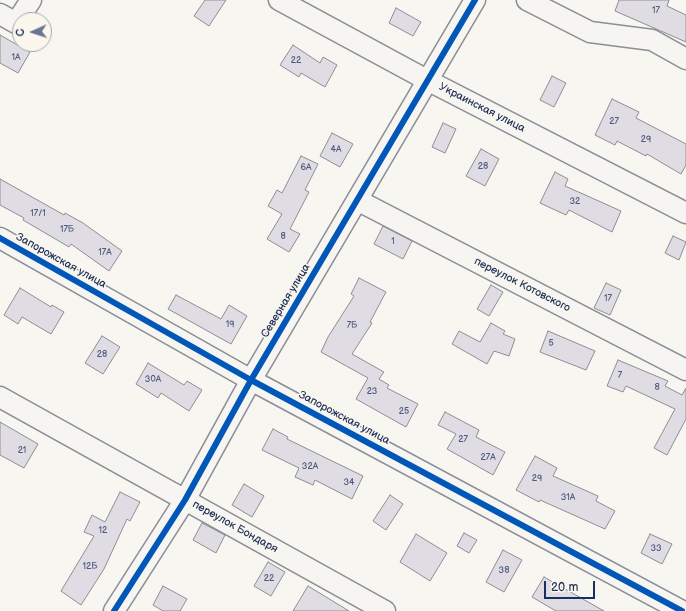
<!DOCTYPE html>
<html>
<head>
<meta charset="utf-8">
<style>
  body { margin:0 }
  #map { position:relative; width:686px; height:611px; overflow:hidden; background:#f8f6f0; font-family:"Balsamiq Sans",sans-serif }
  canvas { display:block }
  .north { position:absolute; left:12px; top:12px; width:40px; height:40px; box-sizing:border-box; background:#fbf7ec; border:1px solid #a1a7b3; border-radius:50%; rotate:267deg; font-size:11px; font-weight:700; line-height:16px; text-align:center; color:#1b2f5e }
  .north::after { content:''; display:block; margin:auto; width:14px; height:18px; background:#687591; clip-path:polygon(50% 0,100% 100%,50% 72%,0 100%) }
  .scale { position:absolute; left:544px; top:581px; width:51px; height:18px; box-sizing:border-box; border:2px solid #1b2f5e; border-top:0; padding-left:5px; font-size:12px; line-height:14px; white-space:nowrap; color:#1b2f5e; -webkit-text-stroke:3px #fbf7ec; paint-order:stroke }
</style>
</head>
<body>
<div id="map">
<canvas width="686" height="611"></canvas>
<div class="north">С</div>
<div class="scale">20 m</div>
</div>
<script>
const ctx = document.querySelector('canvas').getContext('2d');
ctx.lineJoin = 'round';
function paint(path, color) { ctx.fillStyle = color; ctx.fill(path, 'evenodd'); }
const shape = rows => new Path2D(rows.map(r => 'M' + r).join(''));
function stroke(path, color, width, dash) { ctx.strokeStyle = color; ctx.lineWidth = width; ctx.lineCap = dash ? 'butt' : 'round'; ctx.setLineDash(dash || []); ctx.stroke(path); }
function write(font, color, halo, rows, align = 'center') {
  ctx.font = font + ' "Balsamiq Sans",sans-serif'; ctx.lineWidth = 3; ctx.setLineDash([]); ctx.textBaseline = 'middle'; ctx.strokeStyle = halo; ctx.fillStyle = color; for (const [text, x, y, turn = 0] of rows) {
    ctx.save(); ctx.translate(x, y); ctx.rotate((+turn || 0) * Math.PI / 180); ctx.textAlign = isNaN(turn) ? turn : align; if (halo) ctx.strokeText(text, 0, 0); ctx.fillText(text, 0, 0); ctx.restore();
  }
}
const building = shape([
  [205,0,226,0,209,26,194,16,205,0],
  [619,0,669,0,667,6,686,15,686,42,615,11,619,0],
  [396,8,421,22,413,36,389,23,396,8],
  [0,35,30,52,18,73,0,63,0,35],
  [293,45,320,63,323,57,337,65,325,87,301,73,299,77,280,65,293,45],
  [552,76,566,83,554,107,540,100,552,76],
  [612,99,639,112,636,118,686,144,686,165,681,174,647,154,646,156,617,141,615,145,595,135,612,99],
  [443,123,456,129,445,153,432,147,443,123],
  [332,133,353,144,340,167,320,156,332,133],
  [481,149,499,159,485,186,466,176,481,149],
  [301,156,318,164,305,190,309,192,290,229,300,234,289,252,267,239,282,214,268,206,277,190,282,193,301,156],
  [555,172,568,179,565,186,621,211,612,232,569,210,566,215,540,203,555,172],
  [0,179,64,215,65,213,83,223,122,251,109,271,71,244,69,247,23,220,24,218,0,205,0,179],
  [383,226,412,241,403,259,374,244,383,226],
  [673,236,686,242,679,260,665,253,673,236],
  [359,278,386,292,370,322,372,323,352,354,384,372,379,379,389,385,387,388,418,404,406,427,356,399,368,378,321,352,328,337,354,296,351,294,359,278],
  [606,283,621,290,610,315,594,308,606,283],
  [491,285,503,292,489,316,477,309,491,285],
  [20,288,51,307,52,305,64,312,51,334,22,317,18,324,4,315,20,288],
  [176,295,221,319,229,305,247,316,231,344,168,309,176,295],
  [491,323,505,331,503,334,515,339,509,356,494,351,487,364,452,344,459,331,480,342,491,323],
  [548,331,595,351,586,370,540,352,548,331],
  [102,336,120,347,103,374,85,363,102,336],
  [618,360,668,381,665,386,682,395,686,388,686,419,667,455,654,448,675,409,626,386,623,392,607,386,618,360],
  [148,363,184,385,187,381,202,390,189,411,161,393,158,398,136,384,148,363],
  [445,412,479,430,476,437,505,452,493,475,447,449,456,434,438,425,445,412],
  [0,422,38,444,24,468,0,455,0,422],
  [273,429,288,437,287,439,363,476,352,499,315,480,313,485,295,477,299,468,262,450,273,429],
  [535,456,557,468,553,476,598,496,596,501,615,511,605,529,540,500,539,502,516,490,535,456],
  [244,484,264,496,252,517,232,505,244,484],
  [120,492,140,502,130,521,127,519,104,569,81,605,61,591,94,536,84,532,92,515,105,522,120,492],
  [390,495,403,504,386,530,373,521,390,495],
  [202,523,225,535,216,553,193,540,202,523],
  [464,533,477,540,469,553,457,546,464,533],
  [416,534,447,553,430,581,400,562,416,534],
  [650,534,672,544,662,564,641,553,650,534],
  [503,550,522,560,504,592,486,582,503,550],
  [268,562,285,572,271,596,254,586,268,562],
  [544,577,604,611,556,611,532,597,544,577],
  [163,586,187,599,180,611,163,611,153,605,163,586],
  [308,586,349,611,293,611,308,586]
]);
const minor = shape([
  [279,0,427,80,686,213],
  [527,0,590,32,652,40,686,59],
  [0,14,16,23,31,0],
  [357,200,686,370],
  [0,238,251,380,682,611],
  [0,397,385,611],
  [114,611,185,500,251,380,475,0]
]);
const cycleway = shape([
  [0,238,251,380,682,611],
  [114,611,185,500,251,380,475,0]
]);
const numberNames = [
  ["17",656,11],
  ["1А",16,58],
  ["22",296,61],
  ["27",614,122],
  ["29",646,140],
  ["4А",336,150],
  ["28",483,167],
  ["6А",306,168],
  ["32",575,202],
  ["17/1",38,214],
  ["17Б",67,230],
  ["8",283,237],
  ["1",393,242],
  ["17А",105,253],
  ["17",608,299],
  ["19",230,325],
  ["7Б",352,326],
  ["5",551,344],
  ["28",102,355],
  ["7",620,376],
  ["30А",153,380],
  ["8",657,388],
  ["23",372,392],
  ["25",404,412],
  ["27",463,440],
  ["21",22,451],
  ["27А",488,458],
  ["32А",310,467],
  ["29",537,479],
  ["34",349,483],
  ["31А",568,498],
  ["12",103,531],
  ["33",656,549],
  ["12Б",90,567],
  ["38",504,571],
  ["22",269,579]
];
const streetNames = [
  ["Украинская улица",482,108,27],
  ["Запорожская улица",61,261,29],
  ["переулок Котовского",522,285,27],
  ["Северная улица",286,301,-59],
  ["Запорожская улица",344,418,28],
  ["переулок Бондаря",235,527,29]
];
paint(building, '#e0dce3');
stroke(building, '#8b8e94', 1);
stroke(minor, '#8b8e94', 23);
stroke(minor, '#f6f5f1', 20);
stroke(cycleway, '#0057b8', 6);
write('9px', '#4c5a7f', null, numberNames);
write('11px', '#1b2f5e', '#fbf7ec', streetNames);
</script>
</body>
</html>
